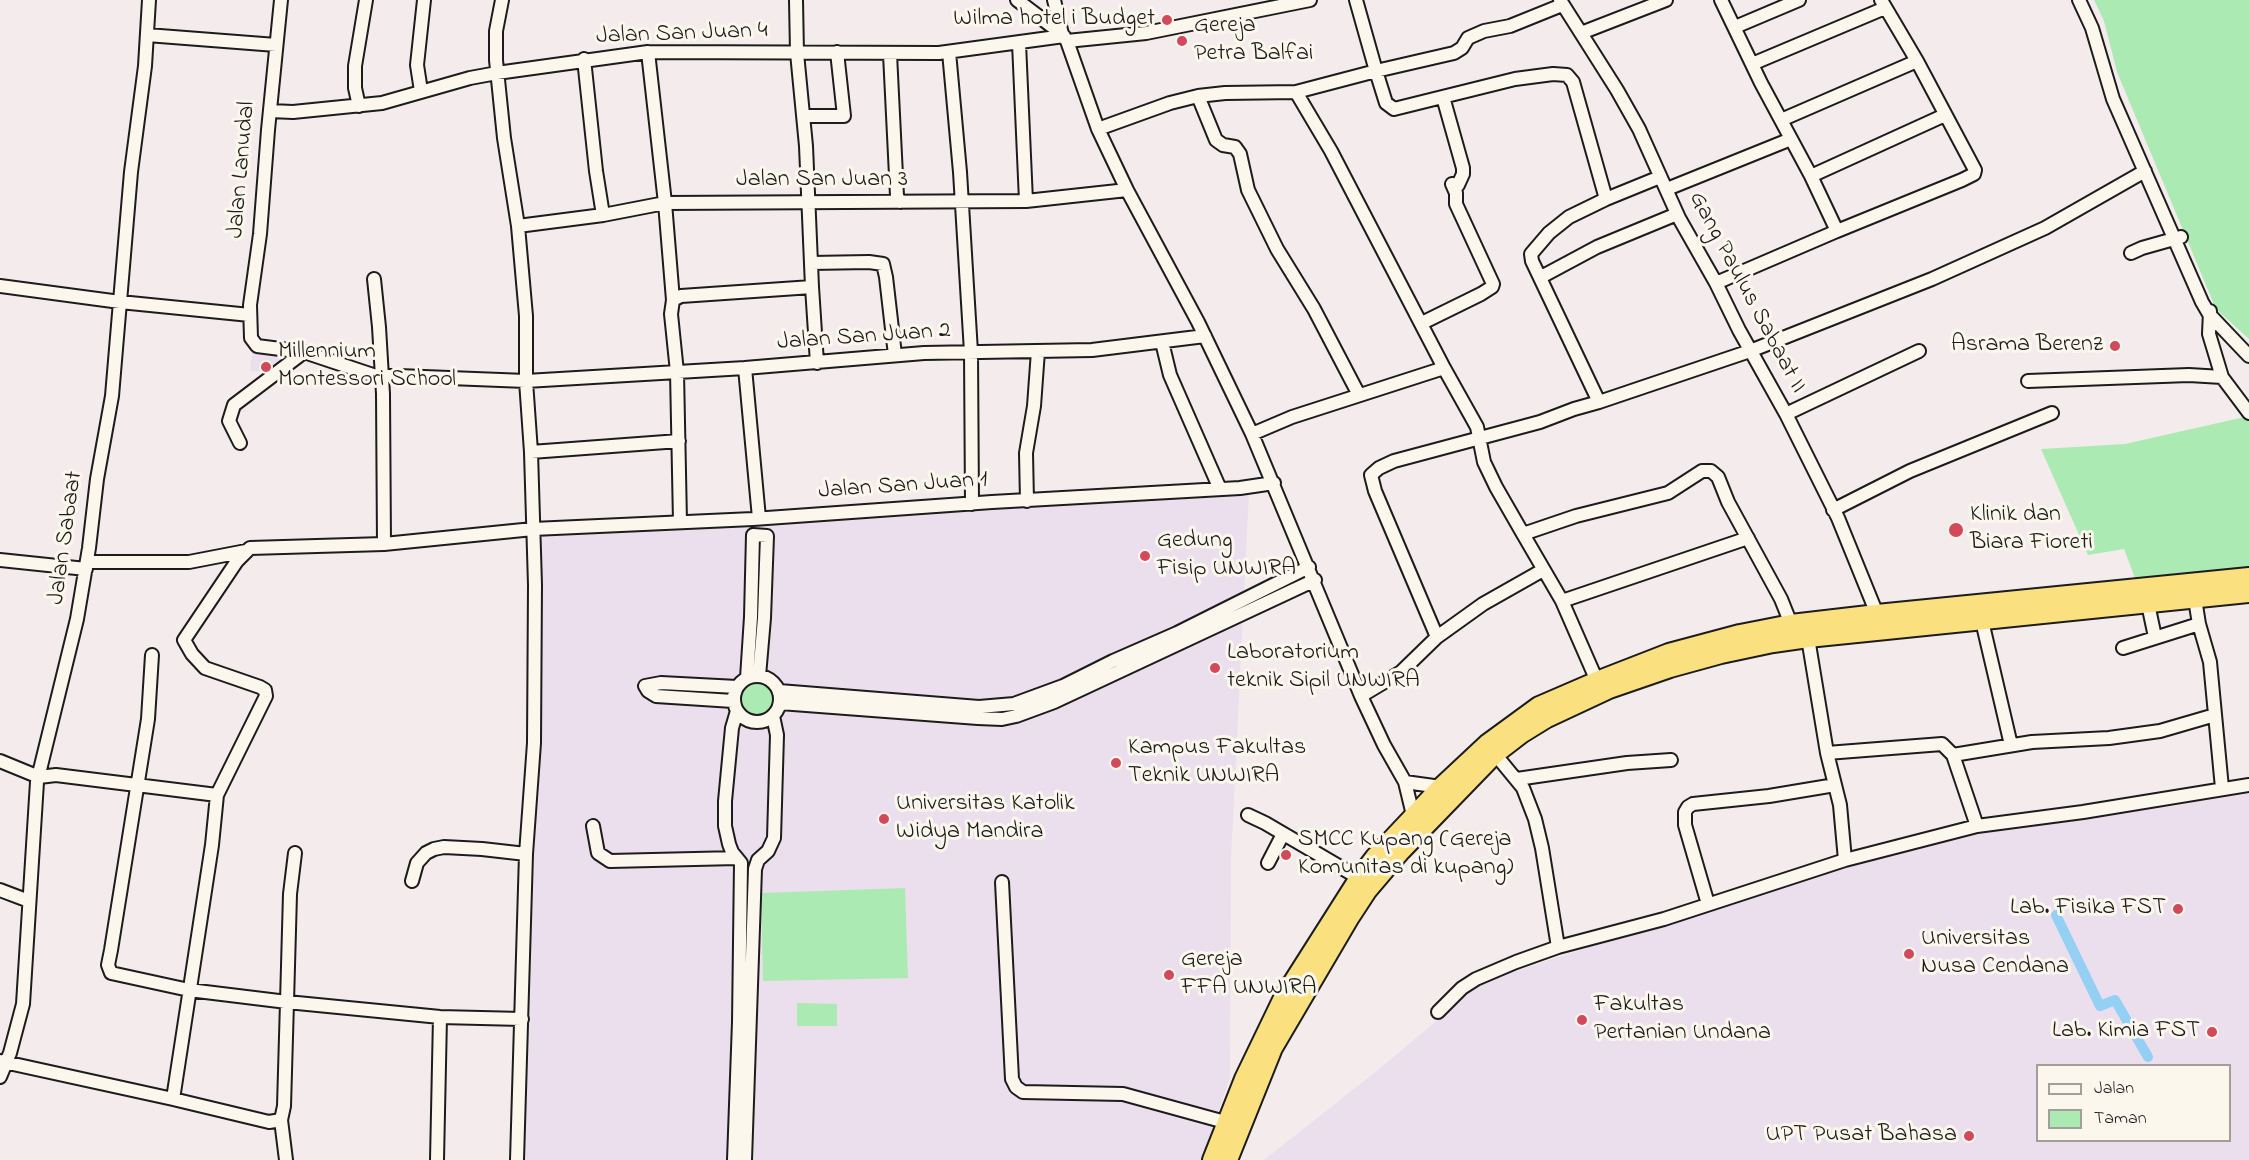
<!DOCTYPE html>
<html>
<head>
<meta charset="utf-8">
<style>
  body { margin:0 }
  #map { position:relative; width:2249px; height:1160px; overflow:hidden; background:#f4ecec; font-family:"Indie Flower",sans-serif }
  canvas { display:block }
  .legend { position:absolute; left:2036px; top:1064px; width:195px; height:78px; box-sizing:border-box; background:#fbf7ec; border:2px solid #a29f99; margin:0; padding:8px 10px; list-style:none; font-size:18px; color:#1c1c1c }
  .legend li { display:flex; align-items:center; gap:12px; height:30px }
  .legend b { width:30px; border:2px solid #a29f99 }
</style>
</head>
<body>
<div id="map">
<canvas width="2249" height="1160"></canvas>
<ul class="legend">
<li><b style="height:8px;background:#fbf7ec"></b>Jalan</li>
<li><b style="height:16px;background:#abeab2"></b>Taman</li>
</ul>
</div>
<script>
const ctx = document.querySelector('canvas').getContext('2d');
ctx.lineJoin = 'round';
function paint(path, color) { ctx.fillStyle = color; ctx.fill(path, 'evenodd'); }
const shape = rows => new Path2D(rows.map(r => 'M' + r).join(''));
function stroke(path, color, width, dash) { ctx.strokeStyle = color; ctx.lineWidth = width; ctx.lineCap = dash ? 'butt' : 'round'; ctx.setLineDash(dash || []); ctx.stroke(path); }
function write(font, color, halo, rows, align = 'center') {
  ctx.font = font + ' "Indie Flower",sans-serif'; ctx.lineWidth = 6; ctx.setLineDash([]); ctx.textBaseline = 'middle'; ctx.strokeStyle = halo; ctx.fillStyle = color; for (const [text, x, y, turn = 0] of rows) {
    ctx.save(); ctx.translate(x, y); ctx.rotate((+turn || 0) * Math.PI / 180); ctx.textAlign = isNaN(turn) ? turn : align; if (halo) ctx.strokeText(text, 0, 0); ctx.fillText(text, 0, 0); ctx.restore();
  }
}
const built = shape([
  [252,353,289,356,274,373,250,371],
  [1249,492,1231,860,1230,1078,1201,1160,521,1160,530,890,541,714,542,534],
  [2249,791,2249,1160,1264,1160,1383,1066,1482,982,1808,876,1936,841,2040,818,2175,806],
  [2038,1066,2230,1066,2230,1140,2038,1140]
]);
const green = shape([
  [2094,0,2249,0,2249,339,2216,309,2117,72,2104,21],
  [2249,416,2249,567,2135,578,2124,549,2088,555,2041,449,2125,444],
  '739 699a18 18 0 1 1 36 0a18 18 0 1 1-36 0Z',
  [905,888,908,978,763,981,761,893],
  [797,1003,837,1004,837,1026,797,1026]
]);
const canal = shape([
  [2056,915,2100,1006,2115,1000,2148,1057]
]);
const minor = shape([
  [281,0,268,130,260,234,250,305,251,338,257,346,304,352,373,375,526,381,745,368,924,353,1092,350,1205,336],
  [502,0,496,31,496,60,504,138,518,226,526,316,526,381,531,452],
  [796,0,797,53,806,146,812,287,817,363],
  [1017,0,1062,34,1067,41,1098,129,1127,190,1198,322,1252,434,1361,696,1384,745,1405,782,1413,815],
  [1054,0,1062,34],
  [1356,0,1376,71,1454,53,1462,48,1468,38,1484,31,1510,26,1562,5],
  [1560,0,1617,90,1639,129,1679,218,1716,283,1739,330,1786,414,1838,518,1877,614],
  [2079,0,2092,28,2113,99,2202,302,2209,314,2249,356],
  [1735,27,1799,0],
  [1581,33,1666,0],
  [147,35,276,45],
  [1067,41,1146,33,1310,0],
  [1019,43,1026,201],
  [648,52,665,203,673,300],
  [949,52,960,172,971,352,972,504],
  [890,54,897,196,900,202],
  [584,59,596,171,603,215],
  [1752,64,1885,8],
  [421,91,417,65,424,0],
  [1198,96,1216,140,1223,145,1235,147,1240,154,1248,190,1277,249,1314,309,1359,395],
  [359,106,355,88,355,66,366,0],
  [270,111,293,112,382,103,470,78,497,73,648,52,939,53,1064,36],
  [803,116,844,116,837,52],
  [1781,120,1917,61],
  [1098,129,1170,103,1198,96,1225,93,1296,92],
  [1811,176,1945,115],
  [1660,177,1606,199,1569,217,1549,233,1531,254,1532,261,1599,402,1750,351,1932,279,2045,228,2145,171],
  [1667,189,1791,139],
  [518,226,603,215,665,203,1026,201,1127,190],
  [1837,231,1962,180,1974,174,1975,170,1917,61,1881,0],
  [2131,253,2142,248,2181,237],
  [811,263,869,262,883,264,886,277,895,355],
  [1541,277,1597,247,1677,214],
  [374,279,379,327,383,394,384,544],
  [1716,283,1837,231,1811,176,1761,83,1721,0],
  [0,286,120,302,250,315],
  [2210,311,2209,334,2222,377],
  [1422,323,1481,294,1492,287,1493,284,1456,204,1456,193,1452,184,1458,185,1463,174,1463,168,1443,97],
  [1162,342,1170,375,1220,489],
  [745,368,759,518],
  [1444,368,1477,427,1484,462,1496,487,1523,534],
  [2028,381,2189,375,2222,377,2249,413],
  [1786,414,1919,351],
  [1252,434,1292,417,1444,368,1331,151,1296,92,1376,71,1386,103,1394,109,1515,79,1553,74,1567,75,1573,82,1606,199],
  [240,443,229,421,234,405,304,352],
  [1027,501,1026,453,1034,406,1038,351],
  [1833,510,1910,471,2052,413],
  [680,522,677,372,671,314,673,300,681,296,812,287],
  [0,560,86,569],
  [87,562,189,562,246,551],
  [2195,599,2199,624,2210,662,2222,788],
  [1562,601,1748,538],
  [2148,604,2155,637],
  [1982,621,2011,745],
  [1437,637,1375,491,1371,475,1379,468,1394,461,1540,422,1574,409,1599,402],
  [1808,638,1827,753,1840,805,1845,860],
  [2123,648,2199,624],
  [152,655,148,719,111,950,108,965,111,973,189,990,287,1002,290,894,295,853],
  '734 699a23 23 0 1 1 46 0a23 23 0 1 1-46 0Z',
  [747,678,751,617,753,535,767,536,764,618,759,676],
  [1597,681,1562,601,1523,534,1576,516,1668,493,1702,471,1711,471,1718,477,1728,502,1781,599,1791,624],
  [779,691,979,707,1014,704,1063,686,1113,661,1177,633,1309,567],
  [1361,696,1401,672,1437,637,1483,604,1543,570],
  [733,701,656,696,648,691,645,686,661,683,737,687],
  [780,703,978,718,1002,719,1016,716,1054,702,1315,580],
  [1827,753,1942,744,1953,755,1977,826],
  [1495,754,1523,788,1535,819,1542,848,1558,947],
  [1953,755,2032,742,2109,738,2160,731,2215,715],
  [0,761,39,777,56,775,217,795],
  [1517,779,1627,763,1671,760],
  [1405,782,1441,787],
  [1248,815,1265,823,1359,878],
  [593,826,598,853,610,861,737,858],
  [1268,863,1283,834],
  [412,881,417,863,426,853,434,849,444,847,482,849,526,854],
  [1002,882,1012,1079,1016,1087,1023,1092,1123,1094,1225,1122],
  [0,890,29,901],
  [1708,904,1685,825,1685,812,1688,807,1693,804,1769,796,1835,785],
  [1438,1012,1462,988,1476,979,1516,962,1558,947,1664,919,1845,860,1977,826,2083,812,2249,785],
  [0,1061,173,1099,212,845,217,795,266,696,265,690,260,687,205,668,192,654,184,640,237,561,250,548,384,544,533,529,753,519,992,502,1240,488,1274,483],
  [0,1077,10,1053,23,1004,37,782,77,619,89,548,97,479,112,396,131,172,145,66,149,0],
  [173,1099,269,1122,281,1120,284,1106,287,1002,440,1017,522,1019],
  [281,1120,286,1160],
  [437,1160,440,1017],
  [517,1160,526,854,534,743,535,585,531,452,679,441],
  [734,1160,739,1022,741,863,732,852,729,844,725,826,725,801,732,728,737,711],
  [745,1160,755,869,758,860,768,851,774,838,777,735,773,716]
]);
const highway = shape([
  [1212,1160,1244,1079,1284,996,1359,878,1375,857,1441,787,1487,744,1539,706,1597,681,1669,653,1740,634,1791,624,1877,614,2249,577],
  [1228,1160,1273,1048,1350,917,1367,891,1401,851,1495,754,1521,734,1547,718,1609,689,1670,668,1721,654,1773,643,1808,638,2249,593]
]);
const markers = [
  [1167,20,6,"#d1495b"],
  [1182,41,6,"#d1495b"],
  [2115,346,6,"#d1495b"],
  [266,367,6,"#d1495b"],
  [1956,530,8,"#d1495b"],
  [1145,556,6,"#d1495b"],
  [1215,668,6,"#d1495b"],
  [1116,763,6,"#d1495b"],
  [884,819,6,"#d1495b"],
  [1286,855,6,"#d1495b"],
  [2178,909,6,"#d1495b"],
  [1909,954,6,"#d1495b"],
  [1169,975,6,"#d1495b"],
  [1582,1020,6,"#d1495b"],
  [2212,1032,6,"#d1495b"],
  [1969,1136,6,"#d1495b"]
];
const poiNames = [
  ["Wilma hotel i Budget",1155,20,"right"],
  ["Gereja",1194,27],
  ["Petra Balfai",1194,55],
  ["Asrama Berenz",2103,346,"right"],
  ["Millennium",278,353],
  ["Montessori School",278,381],
  ["Klinik dan",1970,516],
  ["Biara Fioreti",1970,544],
  ["Gedung",1157,542],
  ["Fisip UNWIRA",1157,570],
  ["Laboratorium",1227,654],
  ["teknik Sipil UNWIRA",1227,682],
  ["Kampus Fakultas",1128,749],
  ["Teknik UNWIRA",1128,777],
  ["Universitas Katolik",896,805],
  ["Widya Mandira",896,833],
  ["SMCC Kupang (Gereja",1298,841],
  ["Komunitas di kupang)",1298,869],
  ["Lab. Fisika FST",2166,909,"right"],
  ["Universitas",1921,940],
  ["Nusa Cendana",1921,968],
  ["Gereja",1181,961],
  ["FFA UNWIRA",1181,989],
  ["Fakultas",1594,1006],
  ["Pertanian Undana",1594,1034],
  ["Lab. Kimia FST",2200,1032,"right"],
  ["UPT Pusat Bahasa",1957,1136,"right"]
];
const streetNames = [
  ["Jalan San Juan 4",682,35,-2],
  ["Jalan Lanudal",243,170,-85],
  ["Jalan San Juan 3",822,181],
  ["Gang Paulus Sabaat II",1746,293,62],
  ["Jalan San Juan 2",864,338,-4],
  ["Jalan San Juan 1",903,487,-4],
  ["Jalan Sabaat",67,538,-82]
];
paint(built, '#ebdeed');
paint(green, '#abeab2');
stroke(canal, '#94cff4', 10);
stroke(minor, '#1c1c1c', 16);
stroke(highway, '#1c1c1c', 22);
stroke(minor, '#fbf7ec', 12);
stroke(highway, '#fbe080', 18);
for (const [x, y, r, color] of markers) { const dot = new Path2D(); dot.arc(x, y, r, 0, 2 * Math.PI); ctx.fillStyle = color; ctx.fill(dot); stroke(dot, '#fbf7ec', 2); }
write('24px', '#1c1c1c', '#fbf7ec', poiNames, 'left');
write('24px', '#1c1c1c', '#fbf7ec', streetNames);
</script>
</body>
</html>
